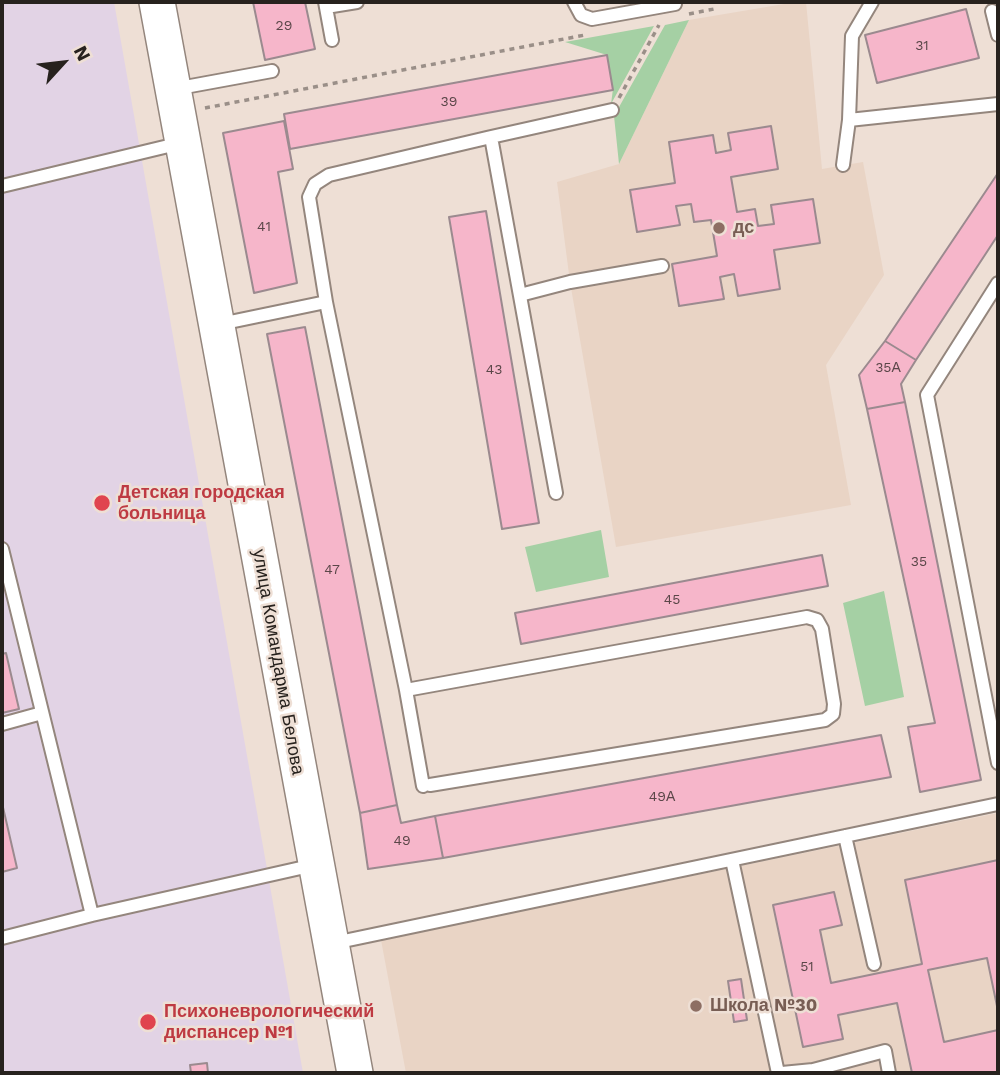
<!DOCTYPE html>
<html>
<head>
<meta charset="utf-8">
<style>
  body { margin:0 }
  #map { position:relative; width:1000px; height:1075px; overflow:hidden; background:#eedfd5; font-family:"Work Sans",sans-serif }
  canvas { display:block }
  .frame { position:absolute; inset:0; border:4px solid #27221e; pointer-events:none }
  .north { position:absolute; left:28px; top:28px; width:70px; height:70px; -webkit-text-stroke:5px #eedfd5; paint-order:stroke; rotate:63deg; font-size:19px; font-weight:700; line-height:28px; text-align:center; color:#27221e }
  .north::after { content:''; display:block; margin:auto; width:24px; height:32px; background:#27221e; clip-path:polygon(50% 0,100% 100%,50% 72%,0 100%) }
</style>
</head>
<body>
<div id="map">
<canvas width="1000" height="1075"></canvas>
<div class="frame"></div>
<div class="north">N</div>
</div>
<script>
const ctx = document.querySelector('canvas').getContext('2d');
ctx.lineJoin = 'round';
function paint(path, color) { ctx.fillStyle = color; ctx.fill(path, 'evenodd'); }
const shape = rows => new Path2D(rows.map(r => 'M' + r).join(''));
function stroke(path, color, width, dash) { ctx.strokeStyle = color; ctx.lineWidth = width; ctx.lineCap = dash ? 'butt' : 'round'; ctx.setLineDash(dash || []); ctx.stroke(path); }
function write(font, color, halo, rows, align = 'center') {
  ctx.font = font + ' "Work Sans",sans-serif'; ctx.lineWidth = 5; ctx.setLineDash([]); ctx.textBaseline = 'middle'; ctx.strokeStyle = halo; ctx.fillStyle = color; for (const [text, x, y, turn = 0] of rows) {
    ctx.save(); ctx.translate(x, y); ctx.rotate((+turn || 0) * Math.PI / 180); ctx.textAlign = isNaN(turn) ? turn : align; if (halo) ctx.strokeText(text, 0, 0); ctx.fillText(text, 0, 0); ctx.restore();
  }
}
const built = shape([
  [796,2,806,2,822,169,863,162,884,275,826,365,851,505,616,547,570,282,557,182,619,164,689,20],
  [998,813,998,1073,406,1073,381,940]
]);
const medical = shape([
  [2,2,114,2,303,1073,2,1073]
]);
const green = shape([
  [689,20,619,164,614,116,665,25],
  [654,26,611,104,613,89,607,55,565,42],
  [601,530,609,577,536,592,525,547],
  [884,591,904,697,865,706,843,603]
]);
const building = shape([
  [253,2,305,2,315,49,265,60,253,2],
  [966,9,979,58,877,83,865,35,966,9],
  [607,55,613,90,290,149,284,114,607,55],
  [284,121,293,169,278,172,297,283,254,293,223,133,284,121],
  [771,126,778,169,731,177,737,212,755,209,758,226,774,224,771,205,813,199,820,243,774,250,780,289,738,296,734,274,720,277,724,299,679,306,672,264,717,256,711,220,694,222,691,204,676,206,680,225,637,232,630,190,675,183,669,142,713,135,716,153,731,150,728,133,771,126],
  [998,173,998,235,916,360,885,341,998,173],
  [486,211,539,523,502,529,449,217,486,211],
  [305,327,397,805,360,813,267,334,305,327],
  [885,341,916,360,901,384,905,402,867,409,859,375,885,341],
  [905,402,981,780,920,792,908,727,935,723,867,409,905,402],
  [822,555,828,586,521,644,515,613,822,555],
  [6,653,19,709,2,713,2,654,6,653],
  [881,735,891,777,443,858,435,816,881,735],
  [2,803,17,868,2,872,2,803],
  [397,805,401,823,435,816,443,858,368,869,360,813,397,805],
  [998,860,998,1011,987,958,928,970,944,1042,998,1030,998,1073,912,1073,897,1003,838,1015,843,1039,803,1047,773,905,834,892,842,925,820,930,831,983,922,964,905,880,998,860],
  [741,979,747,1020,734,1022,728,981,741,979],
  [207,1063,208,1073,191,1073,190,1065,207,1063]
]);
const path = shape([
  [689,14,714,9],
  [619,98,659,25],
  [205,108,585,35]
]);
const lane = shape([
  [325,2,332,40],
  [574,2,581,15,592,19,675,4],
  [326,7,357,2],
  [992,11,998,35],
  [174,89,272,71],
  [849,120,998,104],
  [491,137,612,110],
  [843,165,849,120,852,36,872,2],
  [2,186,181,143],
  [998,283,927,395,998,763],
  [520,295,570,282,662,266],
  [220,324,326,302],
  [2,549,92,915,314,865],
  [406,690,423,786],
  [2,724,42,713],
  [430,785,825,720,833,714,834,704,822,629,817,620,807,617,406,690,326,302,309,197,315,184,329,175,491,137,556,493],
  [845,836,874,964],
  [732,860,778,1073],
  [2,938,92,915],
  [334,943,998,804],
  [782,1073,813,1070,885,1051,889,1073]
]);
const secondary = shape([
  [157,2,355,1073]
]);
const markers = [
  [719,228,7,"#8d6e63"],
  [102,503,9,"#e0444e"],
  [696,1006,7,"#8d6e63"],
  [148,1022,9,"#e0444e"]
];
const numberNames = [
  ["29",284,26],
  ["31",922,46],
  ["39",449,102],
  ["41",264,227],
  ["35А",888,368],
  ["43",494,370],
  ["35",919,562],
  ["47",332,570],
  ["45",672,600],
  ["49А",662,797],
  ["49",402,841],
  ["51",807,967]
];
const educationNames = [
  ["дс",733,228],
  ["Школа №30",710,1006]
];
const healthNames = [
  ["Детская городская",118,493],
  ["больница",118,514],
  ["Психоневрологический",164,1012],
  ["диспансер №1",164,1033]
];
const streetNames = [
  ["улица Командарма Белова",278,662,80]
];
paint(built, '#e9d4c5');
paint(medical, '#e2d3e5');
paint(green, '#a5d0a4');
paint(building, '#f6b6ca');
stroke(building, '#9b8a8f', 2);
stroke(lane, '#94867d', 16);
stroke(secondary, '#94867d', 38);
stroke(path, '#9a8f88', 3.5, [5, 5]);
stroke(lane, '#fff', 12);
stroke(secondary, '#fff', 35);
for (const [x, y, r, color] of markers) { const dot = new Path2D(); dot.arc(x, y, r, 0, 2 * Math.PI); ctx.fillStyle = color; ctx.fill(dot); stroke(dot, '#eedfd5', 2.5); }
write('14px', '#5b4749', null, numberNames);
write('bold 18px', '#785e54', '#eedfd5', educationNames, 'left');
write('bold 18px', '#be3a42', '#eedfd5', healthNames, 'left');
write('18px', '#27221e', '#eedfd5', streetNames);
</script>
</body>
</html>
